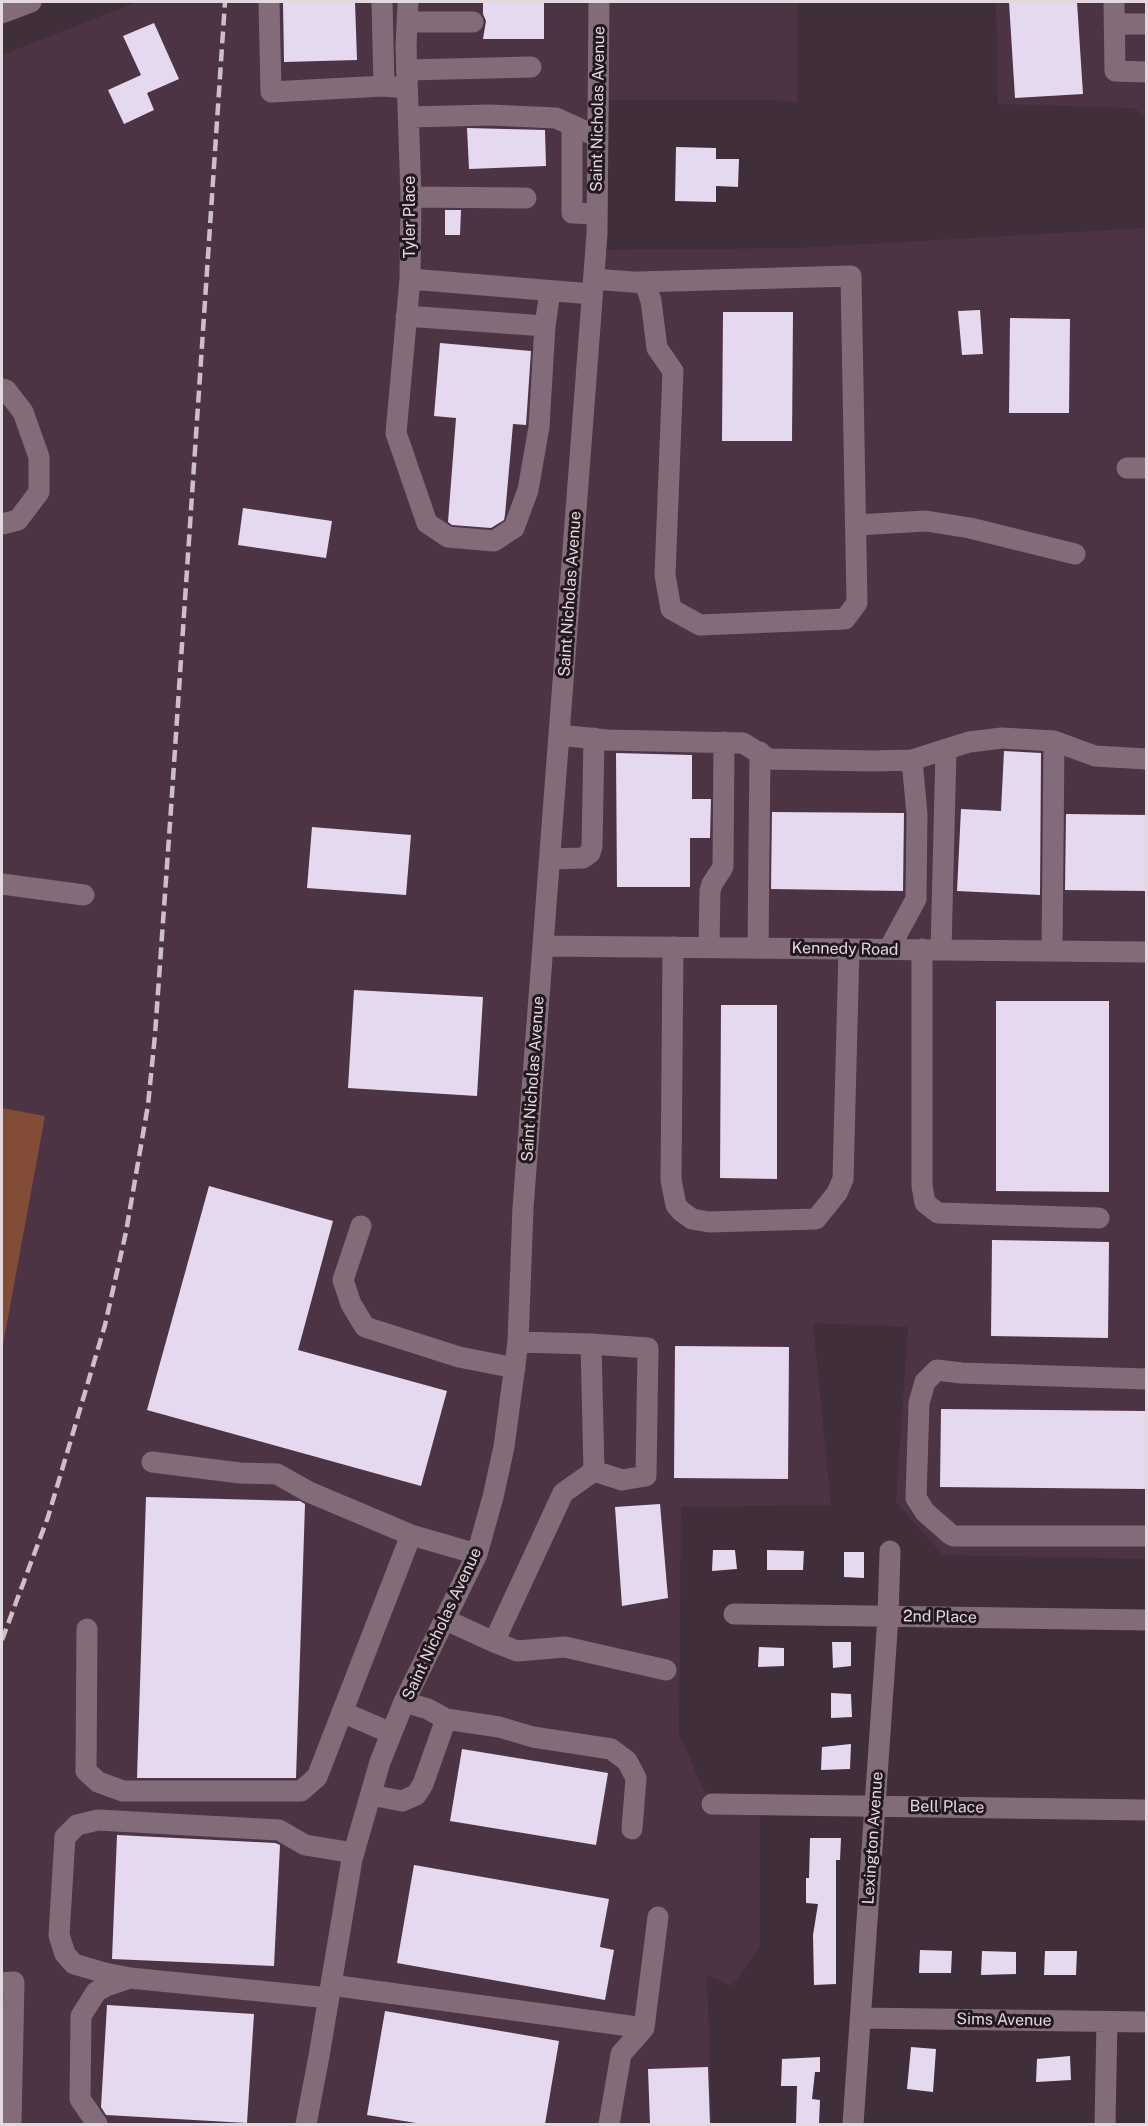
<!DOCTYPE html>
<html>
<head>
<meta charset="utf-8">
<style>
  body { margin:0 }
  #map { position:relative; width:1148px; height:2126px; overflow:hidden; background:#402e3a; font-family:"Public Sans",sans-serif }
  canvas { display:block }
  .frame { position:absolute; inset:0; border:3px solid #e4d8df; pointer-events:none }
</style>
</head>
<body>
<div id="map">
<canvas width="1148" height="2126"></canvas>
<div class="frame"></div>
</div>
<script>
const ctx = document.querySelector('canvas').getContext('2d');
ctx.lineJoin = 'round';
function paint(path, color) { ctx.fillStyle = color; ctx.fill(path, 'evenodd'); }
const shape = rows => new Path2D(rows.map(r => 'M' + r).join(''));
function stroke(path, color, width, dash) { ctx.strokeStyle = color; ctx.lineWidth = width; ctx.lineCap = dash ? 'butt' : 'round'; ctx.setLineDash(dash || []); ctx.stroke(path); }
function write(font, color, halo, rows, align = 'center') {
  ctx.font = font + ' "Public Sans",sans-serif'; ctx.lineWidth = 6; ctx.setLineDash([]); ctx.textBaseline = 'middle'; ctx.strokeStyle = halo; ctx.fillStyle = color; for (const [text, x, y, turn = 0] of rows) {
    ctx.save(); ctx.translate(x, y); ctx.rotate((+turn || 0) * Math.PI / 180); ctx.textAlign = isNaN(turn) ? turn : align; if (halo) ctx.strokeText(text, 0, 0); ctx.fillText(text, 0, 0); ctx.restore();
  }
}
const built = shape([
  [137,2,798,2,797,103,775,100,599,100,598,250,797,248,1146,228,1146,1559,943,1555,896,1502,908,1327,813,1323,831,1505,681,1507,679,1734,705,1793,760,1795,760,1947,732,1986,707,1975,712,2124,2,2124,2,55],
  [996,2,1146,2,1146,116,1133,108,998,104]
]);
const green = shape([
  [2,1108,45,1116,2,1350]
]);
const building = shape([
  [283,2,355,2,357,60,284,62],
  [483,2,544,2,544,39,483,39,486,21,483,14],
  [1009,2,1077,2,1083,94,1015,98],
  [154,23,179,79,147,93,154,110,124,124,108,90,141,75,123,36],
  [467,128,545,130,546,166,469,169],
  [676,147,716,148,716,159,739,159,738,187,716,186,716,202,675,201],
  [445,210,461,210,460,235,445,235],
  [980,310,983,354,962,355,958,311],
  [723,312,793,312,792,441,722,441],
  [1010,318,1070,319,1069,413,1009,413],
  [440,343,531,351,526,425,513,424,505,515,504,520,491,528,452,525,448,522,456,418,434,416],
  [243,508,332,521,326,558,238,545],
  [1004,751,1041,753,1040,895,957,891,961,809,1001,811],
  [616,753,692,755,692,799,711,799,710,838,690,838,690,887,617,887],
  [772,812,904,813,903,891,771,889],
  [1066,814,1146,815,1146,891,1065,890],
  [312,827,411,835,406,895,307,888],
  [354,990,483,997,477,1096,348,1088],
  [996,1001,1109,1001,1109,1192,996,1191],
  [721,1005,777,1005,777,1179,720,1178],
  [209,1186,333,1221,298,1350,447,1391,421,1486,147,1410],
  [992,1240,1109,1242,1108,1338,991,1336],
  [675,1346,789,1347,788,1479,674,1478],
  [941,1409,1146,1411,1146,1489,940,1487],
  [146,1497,300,1501,305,1504,296,1778,137,1778],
  [660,1504,668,1598,622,1606,615,1507],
  [713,1550,735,1550,737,1569,712,1571],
  [767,1550,804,1551,803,1570,767,1570],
  [844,1552,864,1552,864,1578,844,1577],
  [832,1642,851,1642,851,1666,833,1668],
  [759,1647,784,1648,784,1666,758,1667],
  [831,1693,851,1694,852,1717,831,1718],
  [851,1744,850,1769,821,1770,822,1747],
  [462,1749,608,1773,596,1845,450,1821],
  [117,1835,275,1843,280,1845,274,1966,112,1959],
  [810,1838,841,1838,840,1860,836,1860,836,1984,814,1985,813,1935,818,1904,806,1903,806,1878,809,1878],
  [414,1865,609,1899,600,1947,614,1950,605,2000,397,1963],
  [920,1950,952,1951,951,1973,919,1973],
  [982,1951,1016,1952,1016,1974,981,1975],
  [1045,1951,1077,1951,1076,1975,1044,1975],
  [107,2005,254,2014,247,2123,106,2115,101,2107],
  [385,2011,559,2041,545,2124,422,2124,367,2115],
  [911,2047,936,2049,933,2092,907,2089],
  [1070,2056,1071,2080,1036,2082,1037,2059],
  [820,2057,820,2072,815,2072,812,2099,820,2100,819,2124,796,2124,797,2086,781,2086,782,2059],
  [708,2067,710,2124,650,2124,648,2069]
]);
const minor = shape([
  [269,2,271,92,384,86,407,88],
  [382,2,384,86],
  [408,2,406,47,411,197,410,279,396,433,427,523,448,537,494,541,514,528,528,490,539,427,545,326],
  [1114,2,1115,71,1146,72],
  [2,13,31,2],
  [407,22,473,22],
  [1114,24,1146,24],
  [407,70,531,67],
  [409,117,490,115,556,118,598,137],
  [572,125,572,213,597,214],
  [411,197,526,198],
  [410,279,592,294],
  [594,279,645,283,651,301,657,348,673,371,665,575,671,609,700,625,845,619,857,603,851,276,638,282],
  [406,316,545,326,550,291],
  [2,389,6,390,23,412,39,457,39,492,18,520,2,524],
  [1127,468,1146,468],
  [856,525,926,521,970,528,1075,554],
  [559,735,607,740,743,743,769,759,873,761,912,760,969,742,1002,738,1054,741,1095,756,1146,759],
  [550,859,583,858,590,853,592,846,594,738],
  [2,884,84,895],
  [543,946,1146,952],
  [673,947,671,1180,676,1205,681,1211,692,1219,709,1222,816,1219,837,1193,843,1179,849,949],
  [709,947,710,891,712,884,723,867,724,742],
  [758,948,760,752],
  [889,949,916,899,917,814,912,760],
  [922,949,922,1186,925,1203,938,1213,1099,1218],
  [941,950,946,750],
  [1052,951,1054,741],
  [361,1226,343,1280,351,1304,365,1327,459,1357,515,1368],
  [591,1344,648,1348,646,1476,622,1480,594,1471],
  [1146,1379,961,1373,937,1370,925,1382,919,1403,916,1498,925,1512,950,1534,954,1536,1146,1536],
  [152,1462,240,1473,277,1474,309,1492,411,1535,477,1554],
  [734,1614,1146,1620],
  [446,1620,494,1642,563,1493,594,1471,591,1344,518,1342],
  [87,1629,86,1771,98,1782,123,1791,301,1791,317,1777,411,1535],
  [494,1642,517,1651,565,1647,666,1670],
  [404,1702,428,1709,446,1719,499,1727,533,1737,611,1749,627,1761,636,1778,632,1829],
  [342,1712,391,1733],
  [371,1795,402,1801,416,1795,423,1784,446,1719],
  [712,1804,1146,1810],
  [2,1983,14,1982,11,2124],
  [331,1985,644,2028,658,1917],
  [329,1998,130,1978,105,1973,74,1964,65,1954,59,1935,65,1837,77,1825,98,1820,279,1830,305,1845,354,1853],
  [861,2018,1146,2022],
  [97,2124,80,2099,81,2016,96,1992,106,1986,127,1979],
  [306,2124,319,2056,352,1859,380,1762,404,1702,477,1554,493,1497,504,1447,518,1342,523,1208,597,234,599,2],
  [609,2124,621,2054,644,2028],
  [853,2124,888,1617,890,1551],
  [1105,2124,1107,2022]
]);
const rail = shape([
  [2,1640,48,1517,105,1325,126,1232,148,1105,155,1035,171,809,225,2]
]);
const streetNames = [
  ["Saint Nicholas Avenue",598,109,-89],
  ["Tyler Place",410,217,-90],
  ["Saint Nicholas Avenue",570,594,-86],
  ["Kennedy Road",845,949,1],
  ["Saint Nicholas Avenue",533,1079,-86],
  ["2nd Place",940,1617,1],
  ["Saint Nicholas Avenue",442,1624,-65],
  ["Bell Place",947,1807,1],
  ["Lexington Avenue",873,1838,-86],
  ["Sims Avenue",1004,2020,1]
];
paint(built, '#4d3444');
paint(green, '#824c36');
paint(building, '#e5d9f0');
stroke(minor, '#826c7a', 21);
stroke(rail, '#ccbfc7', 4.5, [12, 6]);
write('16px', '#e4d8df', '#22191e', streetNames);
</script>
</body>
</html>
